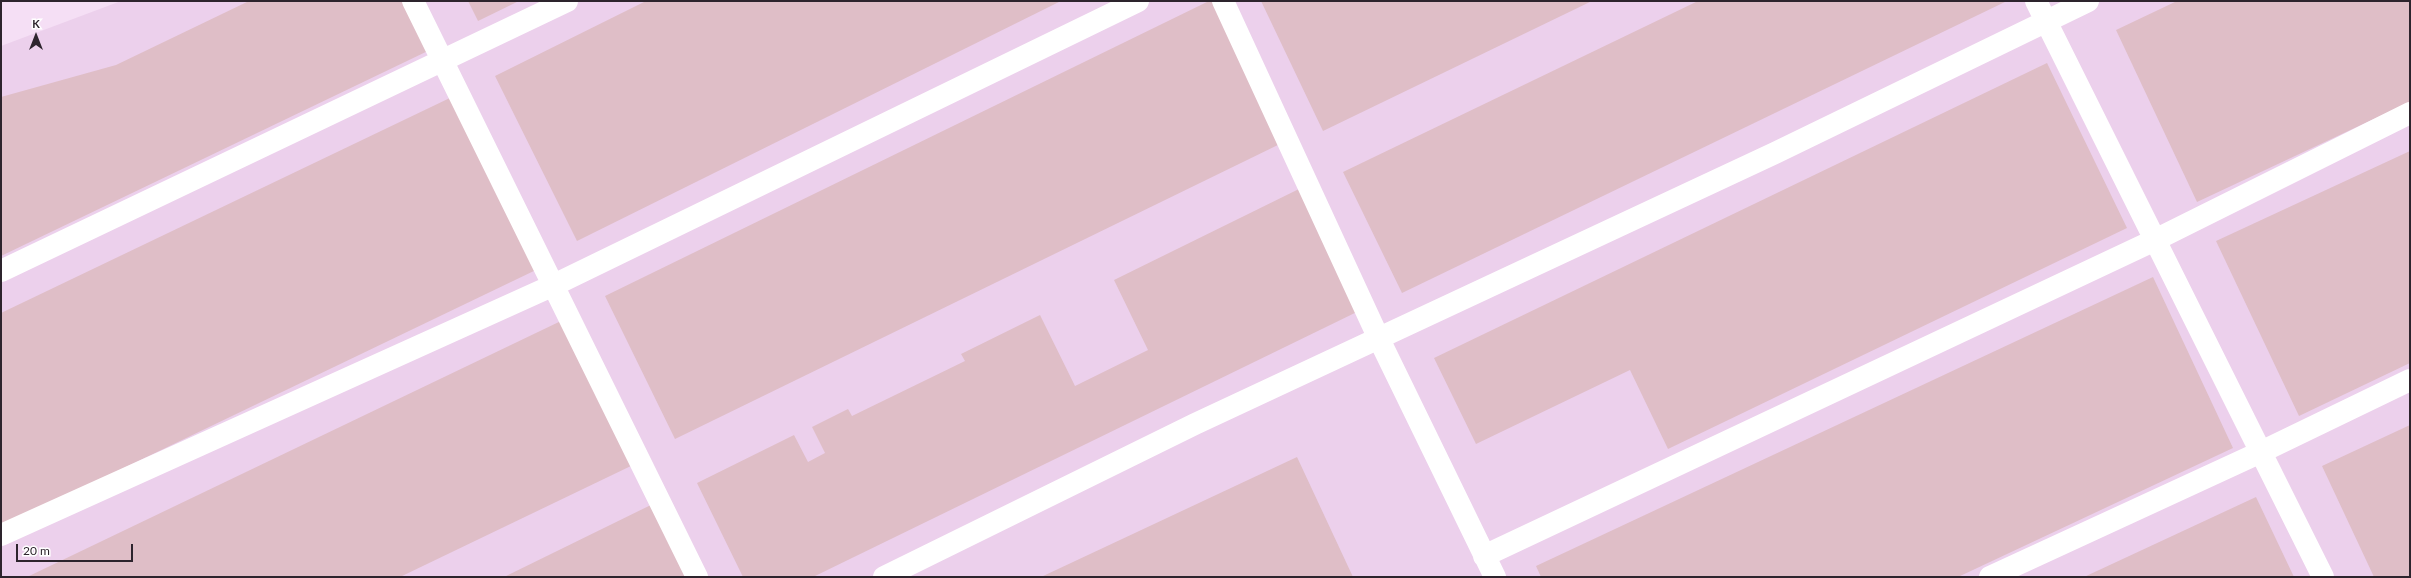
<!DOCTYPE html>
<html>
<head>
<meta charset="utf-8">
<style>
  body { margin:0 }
  #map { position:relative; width:2411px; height:578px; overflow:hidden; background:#f5dff5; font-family:Lato,sans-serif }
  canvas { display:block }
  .frame { position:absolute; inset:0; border:2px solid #2d242d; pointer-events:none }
  .north { position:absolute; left:16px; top:16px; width:40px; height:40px; -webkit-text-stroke:3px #fff; paint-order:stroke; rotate:0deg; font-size:11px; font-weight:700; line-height:16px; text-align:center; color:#2d242d }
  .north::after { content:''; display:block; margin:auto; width:14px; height:18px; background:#2d242d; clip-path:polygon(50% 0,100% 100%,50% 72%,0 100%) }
  .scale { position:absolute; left:16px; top:544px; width:117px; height:18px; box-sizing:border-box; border:2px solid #2d242d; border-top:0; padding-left:5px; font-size:12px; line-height:14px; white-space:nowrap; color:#2d242d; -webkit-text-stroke:3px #fff; paint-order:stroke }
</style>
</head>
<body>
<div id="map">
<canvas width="2411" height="578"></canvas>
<div class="frame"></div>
<div class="north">K</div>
<div class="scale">20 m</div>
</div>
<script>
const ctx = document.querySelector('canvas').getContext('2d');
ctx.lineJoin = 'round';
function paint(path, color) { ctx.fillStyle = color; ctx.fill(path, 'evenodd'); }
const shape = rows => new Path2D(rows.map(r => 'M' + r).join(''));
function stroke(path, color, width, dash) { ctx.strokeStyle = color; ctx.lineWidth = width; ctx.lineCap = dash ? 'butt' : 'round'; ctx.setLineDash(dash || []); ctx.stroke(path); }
const built = shape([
  [121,1,2410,1,2410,577,1,577,1,46]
]);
const building = shape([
  [249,1,409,1,432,49,1,256,1,97,116,65],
  [468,1,519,1,478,21],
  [646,1,1061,1,577,241,495,76],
  [1209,1,1212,1,1282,143,675,439,605,296],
  [1261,1,1592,1,1323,131],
  [1698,1,2007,1,1402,293,1343,172],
  [2177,1,2410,1,2410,102,2197,202,2116,30],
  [2047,63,2127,228,1668,449,1630,370,1476,444,1434,358],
  [454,96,538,269,1,527,1,313],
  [2410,151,2410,363,2299,416,2216,241],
  [1303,187,1363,309,813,577,743,577,697,483,794,435,808,462,825,453,812,427,848,409,852,416,965,361,961,354,1040,315,1075,386,1148,350,1114,280],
  [2153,277,2233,448,1958,577,1541,577,1536,566],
  [563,320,633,465,400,577,27,577],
  [2410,425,2410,577,2374,577,2322,466],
  [1297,457,1353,577,1041,577],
  [2256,497,2294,577,2084,577],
  [659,501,696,577,504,577]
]);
const street = shape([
  [413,1,697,577],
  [1223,1,1379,339,1495,577],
  [2036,1,2323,577],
  [1,271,567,1],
  [1,535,554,285,1138,1],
  [1484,556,2155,240,2410,113],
  [884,577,1195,424,1775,153,2088,1],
  [1990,577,2261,452,2410,380]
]);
paint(built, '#ecd0ec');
paint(building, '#dfbec7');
stroke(street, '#fff', 22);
</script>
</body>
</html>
